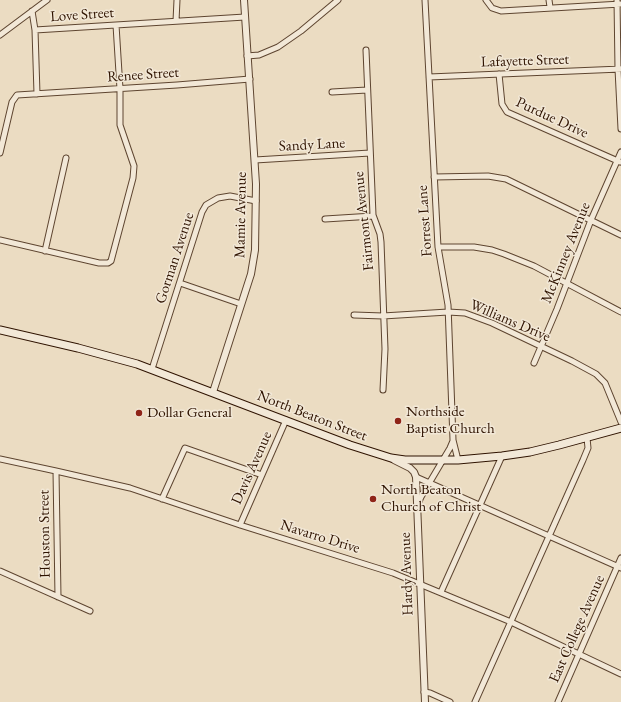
<!DOCTYPE html>
<html>
<head>
<meta charset="utf-8">
<style>
  body { margin:0 }
  canvas { display:block; background:#ebdcc2 }
</style>
</head>
<body>
<canvas width="621" height="702"></canvas>
<script>
const ctx = document.querySelector('canvas').getContext('2d');
ctx.lineJoin = 'round';
const shape = rows => new Path2D(rows.map(r => 'M' + r).join(''));
function stroke(path, color, width, dash) { ctx.strokeStyle = color; ctx.lineWidth = width; ctx.lineCap = dash ? 'butt' : 'round'; ctx.setLineDash(dash || []); ctx.stroke(path); }
function write(font, color, halo, rows, align = 'center') {
  ctx.font = font + ' "EB Garamond",serif'; ctx.lineWidth = 3; ctx.setLineDash([]); ctx.textBaseline = 'middle'; ctx.strokeStyle = halo; ctx.fillStyle = color; for (const [text, x, y, turn = 0] of rows) {
    ctx.save(); ctx.translate(x, y); ctx.rotate((+turn || 0) * Math.PI / 180); ctx.textAlign = isNaN(turn) ? turn : align; if (halo) ctx.strokeText(text, 0, 0); ctx.fillText(text, 0, 0); ctx.restore();
  }
}
const minor = shape([
  [425,0,438,247,448,305,453,440,458,460],
  [486,0,492,8,501,11,621,4],
  [549,0,550,7],
  [617,0,618,69,621,129],
  [32,11,35,30,37,94],
  [176,21,177,0],
  [35,30,245,17],
  [0,35,47,0],
  [366,50,373,215,380,234,381,242,385,349,383,390],
  [247,56,259,55,278,47,301,31,338,0],
  [499,74,502,104,507,112,620,162],
  [429,77,621,69],
  [332,92,367,90],
  [0,153,12,102,17,95,177,85,250,79],
  [255,160,370,153],
  [434,177,488,176,506,179,621,235],
  [325,219,373,216],
  [0,240,99,263,108,263,111,261,133,178,134,166,120,125,120,89,116,25],
  [438,247,474,247,492,250,504,254,534,266,621,312],
  [45,251,66,158],
  [180,283,241,304],
  [354,315,383,316,448,312,465,313,492,323,572,361,596,374,605,383,621,422],
  [534,363,557,309,591,220,621,152],
  [152,369,202,212,206,205,218,198,230,196,256,201],
  [0,459,56,471,130,488,240,525,393,573,511,622,621,674],
  [56,471,58,597],
  [416,477,621,568],
  [162,499,185,448,262,475],
  [417,506,421,497,450,448,453,441],
  [240,525,286,420],
  [0,571,90,611],
  [441,592,502,456],
  [424,692,430,693,450,702],
  [475,702,583,460,588,448,587,438],
  [558,702,621,558]
]);
const tertiary = shape([
  [213,392,251,274,255,250,256,184,244,0],
  [394,460,410,468,414,472,416,477,425,702]
]);
const secondary = shape([
  [0,330,78,348,137,364,350,445,391,458,405,460,458,460,502,456,530,452,559,445,621,428]
]);
const markers = [
  [139,413,4,"#8f2418"],
  [398,421,4,"#8f2418"],
  [373,499,4,"#8f2418"]
];
const streetNames = [
  ["Love Street",82,15,-4],
  ["Lafayette Street",525,61,-2],
  ["Renee Street",143,75,-4],
  ["Purdue Drive",552,118,25],
  ["Sandy Lane",312,145,-3],
  ["Mamie Avenue",241,215,-89],
  ["Fairmont Avenue",364,221,-96],
  ["Forrest Lane",425,221,-94],
  ["McKinney Avenue",566,253,-68],
  ["Gorman Avenue",175,258,-72],
  ["Williams Drive",510,321,23],
  ["North Beaton Street",312,416,21],
  ["Davis Avenue",252,468,-66],
  ["Houston Street",45,534,-91],
  ["Navarro Drive",320,537,17],
  ["Hardy Avenue",407,574,-92],
  ["East College Avenue",577,629,-66]
];
const poiNames = [
  ["Northside",406,412],
  ["Baptist Church",406,429],
  ["Dollar General",147,413],
  ["North Beaton",381,490],
  ["Church of Christ",381,507]
];
stroke(minor, '#5e4530', 7);
stroke(tertiary, '#5e4530', 8);
stroke(secondary, '#2f1300', 9);
stroke(minor, '#f2e8d7', 5);
stroke(tertiary, '#f2e8d7', 6);
stroke(secondary, '#f2e8d7', 7);
for (const [x, y, r, color] of markers) { const dot = new Path2D(); dot.arc(x, y, r, 0, 2 * Math.PI); ctx.fillStyle = color; ctx.fill(dot); stroke(dot, '#f2e8d7', 1.5); }
write('15px', '#2f1300', '#f2e8d7', streetNames);
write('15px', '#2f1300', '#f2e8d7', poiNames, 'left');
</script>
</body>
</html>
